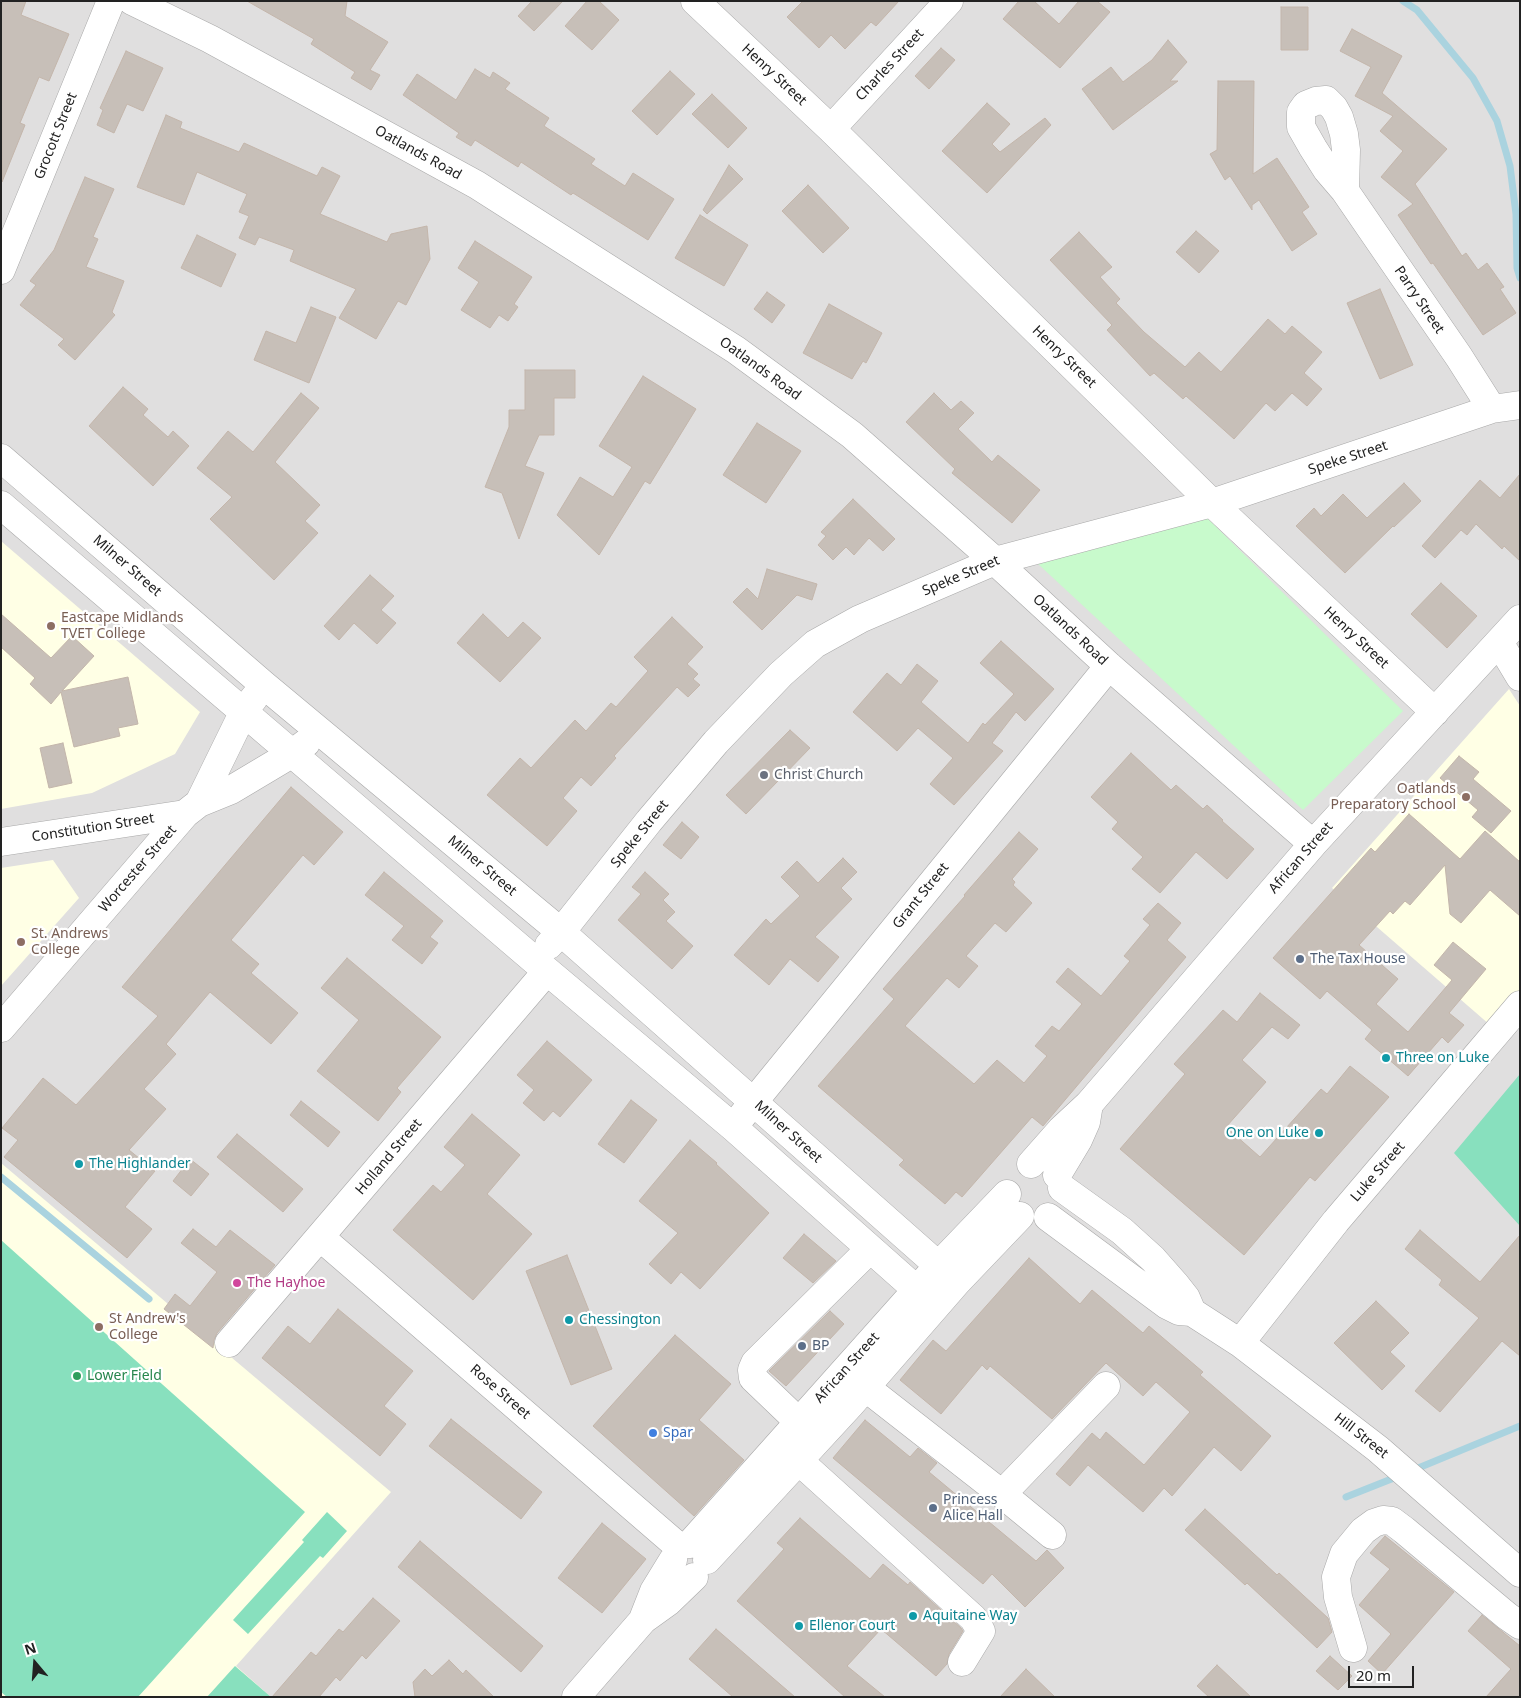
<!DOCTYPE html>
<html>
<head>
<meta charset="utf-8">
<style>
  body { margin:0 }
  #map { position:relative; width:1521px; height:1698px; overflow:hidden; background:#f2efe9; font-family:"Noto Sans",sans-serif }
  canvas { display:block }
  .frame { position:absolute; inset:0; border:2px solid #222; pointer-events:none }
  .north { position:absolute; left:10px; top:1638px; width:50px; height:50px; -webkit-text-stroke:4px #fff; paint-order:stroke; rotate:342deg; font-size:14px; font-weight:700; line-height:20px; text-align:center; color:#222 }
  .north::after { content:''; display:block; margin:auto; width:18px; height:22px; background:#222; clip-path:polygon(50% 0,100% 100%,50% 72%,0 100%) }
  .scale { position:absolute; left:1348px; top:1666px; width:66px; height:22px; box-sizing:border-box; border:2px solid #222; border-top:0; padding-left:6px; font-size:15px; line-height:18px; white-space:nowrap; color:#222; -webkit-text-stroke:4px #fff; paint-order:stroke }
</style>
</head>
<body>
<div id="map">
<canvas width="1521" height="1698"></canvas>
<div class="frame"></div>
<div class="north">N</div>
<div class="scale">20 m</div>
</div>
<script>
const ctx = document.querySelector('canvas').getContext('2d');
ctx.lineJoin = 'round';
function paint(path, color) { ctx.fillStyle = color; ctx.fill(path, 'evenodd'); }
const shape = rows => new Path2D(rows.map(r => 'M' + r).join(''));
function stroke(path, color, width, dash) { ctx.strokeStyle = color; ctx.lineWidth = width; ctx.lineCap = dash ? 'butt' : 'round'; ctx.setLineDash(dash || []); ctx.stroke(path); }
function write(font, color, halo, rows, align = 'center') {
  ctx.font = font + ' "Noto Sans",sans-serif'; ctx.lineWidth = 4.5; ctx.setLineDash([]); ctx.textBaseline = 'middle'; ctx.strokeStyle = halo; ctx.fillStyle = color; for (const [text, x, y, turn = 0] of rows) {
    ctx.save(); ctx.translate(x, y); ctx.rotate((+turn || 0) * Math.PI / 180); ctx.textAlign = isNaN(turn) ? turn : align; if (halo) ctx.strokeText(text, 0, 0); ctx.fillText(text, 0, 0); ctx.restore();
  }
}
const residential = shape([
  [1,1,1520,1,1520,1697,1,1697]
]);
const education = shape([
  [1,541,200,712,175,754,92,793,1,809],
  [1509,689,1520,706,1520,992,1490,1025,1332,888],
  [53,860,79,898,1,986,1,868],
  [1,1163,391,1492,236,1666,271,1697,1,1697]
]);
const park = shape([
  [1204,515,1403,711,1303,810,1037,563]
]);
const pitch = shape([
  [1520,1074,1520,1226,1454,1153],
  [1,1240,305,1512,138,1697,7,1697,1,1692],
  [327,1512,347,1531,323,1558,320,1556,248,1634,233,1620,304,1542,302,1540],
  [235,1666,271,1697,207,1697]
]);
const stream = shape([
  [1403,1,1417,10,1473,78,1497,121,1510,166,1516,214,1517,268,1520,278],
  [1,1177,149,1299],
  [1411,1471,1520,1426],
  [1346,1497,1399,1476]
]);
const building = shape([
  [1,1,26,1,21,15,69,34,49,81,39,77,20,123,25,125,2,182,1,1],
  [247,1,347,1,345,16,388,42,370,70,380,75,371,90,351,78,355,72,311,44,314,39,247,1],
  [532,1,563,1,534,31,518,16,532,1],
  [587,1,599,1,619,20,592,50,565,26,587,1],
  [803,1,899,1,876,26,871,22,845,49,831,35,819,48,787,17,803,1],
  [1019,1,1034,1,1059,24,1079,1,1097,1,1110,12,1060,68,1003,19,1019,1],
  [1281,7,1308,7,1308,50,1281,50,1281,7],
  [1352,29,1402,56,1382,93,1447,149,1415,184,1462,256,1466,253,1478,270,1487,263,1504,287,1500,289,1516,313,1483,335,1433,263,1431,264,1398,215,1413,204,1381,177,1403,151,1380,131,1393,116,1355,96,1371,67,1340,51,1352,29],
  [1168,40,1187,62,1170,81,1178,81,1113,130,1082,89,1111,67,1123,82,1152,60,1168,40],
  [941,48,955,60,929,89,915,76,941,48],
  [126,51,163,68,143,111,127,104,114,133,97,125,103,110,100,108,126,51],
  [475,69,490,78,493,72,510,83,505,89,549,118,544,126,595,159,591,164,625,186,633,173,674,199,648,240,573,193,571,195,521,162,518,167,475,140,471,146,456,137,459,133,403,95,417,74,456,100,475,69],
  [670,71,695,94,657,135,632,111,670,71],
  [1218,81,1254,81,1253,174,1277,158,1309,207,1302,212,1317,234,1292,251,1259,200,1252,205,1252,210,1230,176,1225,180,1210,154,1217,150,1218,81],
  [712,94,747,128,728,148,692,114,712,94],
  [987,103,1010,124,992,144,1000,152,1045,118,1051,125,987,193,942,151,987,103],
  [166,115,182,122,180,128,239,152,244,143,317,176,322,167,340,176,320,214,387,242,391,234,427,226,430,259,406,305,398,301,376,339,339,318,356,289,290,261,294,250,259,237,255,245,239,238,249,216,239,212,247,194,197,172,184,205,137,187,166,115],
  [729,165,743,179,707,214,703,210,729,165],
  [85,177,114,189,93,237,98,239,86,267,124,281,112,312,115,315,75,360,58,345,64,339,20,305,36,285,30,281,54,250,85,177],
  [808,185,849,228,823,253,782,211,808,185],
  [700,215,748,245,724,286,675,258,700,215],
  [1196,231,1219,251,1199,273,1176,252,1196,231],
  [1079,232,1112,267,1100,277,1120,299,1116,303,1144,332,1185,367,1199,352,1221,372,1268,319,1285,334,1292,326,1322,352,1304,373,1322,389,1307,406,1292,393,1275,411,1266,403,1234,439,1186,396,1183,399,1154,373,1150,376,1107,330,1112,325,1050,260,1079,232],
  [197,235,236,254,221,287,181,268,197,235],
  [475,241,532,277,514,304,518,307,508,321,499,315,490,328,461,310,479,282,458,268,475,241],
  [1380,289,1413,365,1380,379,1347,303,1380,289],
  [767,292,785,305,772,323,754,309,767,292],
  [829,304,882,333,866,363,863,361,852,379,803,353,829,304],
  [311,307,336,317,309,383,254,360,266,331,296,343,311,307],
  [525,370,575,370,575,398,554,398,554,435,539,435,525,466,544,473,519,539,502,493,485,487,509,427,509,410,525,410,525,370],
  [643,376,696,409,650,484,645,481,599,555,557,515,580,477,613,497,632,467,599,446,643,376],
  [123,387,148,409,143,415,168,437,173,431,189,446,153,486,89,426,123,387],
  [301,393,319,408,275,462,320,505,305,521,318,533,274,580,210,519,232,497,197,468,228,431,253,452,301,393],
  [934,393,951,410,961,401,974,413,958,429,992,462,998,455,1040,490,1012,523,952,473,955,469,906,422,934,393],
  [757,423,801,451,766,503,723,475,757,423],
  [1520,474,1520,561,1504,546,1502,549,1476,524,1467,535,1461,530,1435,558,1422,546,1480,480,1500,498,1520,474],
  [1404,483,1421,501,1394,527,1393,526,1345,573,1296,526,1314,508,1321,516,1343,494,1367,518,1404,483],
  [853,499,895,539,883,551,869,538,854,555,846,547,833,560,818,545,826,536,821,532,853,499],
  [767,569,817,584,812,600,797,595,762,630,733,602,747,588,758,599,767,569],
  [370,575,394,596,381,610,396,623,377,644,354,623,339,640,324,626,370,575],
  [1441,583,1477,616,1447,648,1411,614,1441,583],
  [1,614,51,658,72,636,94,656,62,691,128,677,138,724,118,728,120,736,74,747,61,692,51,704,30,684,35,678,1,647,1,614],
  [483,614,508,638,523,622,541,638,500,682,457,643,483,614],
  [672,617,703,647,687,664,698,674,693,679,700,685,688,697,677,687,614,756,616,758,591,786,581,777,563,798,577,811,547,846,487,795,520,758,531,768,575,720,586,731,611,703,616,707,648,671,634,657,672,617],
  [1001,641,1054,689,1025,721,1016,712,992,743,1003,751,954,805,930,784,953,758,918,728,897,751,853,712,887,673,901,685,917,664,938,681,921,702,968,743,983,723,985,725,1014,694,980,663,1001,641],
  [790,730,810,748,746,814,726,795,790,730],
  [63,743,72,783,49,788,40,748,63,743],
  [1131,753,1171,790,1176,785,1203,809,1207,805,1223,820,1222,821,1254,849,1227,879,1196,852,1160,893,1132,869,1143,857,1112,829,1118,822,1091,797,1131,753],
  [1459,756,1479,772,1473,779,1511,811,1491,833,1472,817,1478,810,1440,778,1459,756],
  [291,787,343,832,314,865,303,855,231,940,259,964,251,973,298,1013,271,1044,210,992,166,1044,176,1054,144,1089,166,1109,129,1150,155,1171,125,1207,152,1229,127,1258,4,1157,18,1140,2,1128,43,1078,76,1105,158,1016,122,987,291,787],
  [1409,814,1460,859,1485,831,1520,862,1520,916,1490,890,1461,923,1450,914,1445,865,1410,905,1405,901,1393,914,1390,911,1359,945,1398,979,1376,1004,1408,1032,1452,980,1434,965,1453,942,1486,969,1449,1013,1464,1025,1448,1043,1442,1037,1408,1076,1365,1039,1372,1030,1327,991,1320,999,1273,958,1371,848,1375,852,1409,814],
  [682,822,699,837,681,859,663,845,682,822],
  [1019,832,1038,849,1012,879,1015,882,1013,885,1032,903,1006,932,995,923,966,956,978,966,959,988,947,978,905,1026,974,1084,997,1060,1024,1083,1047,1056,1035,1046,1052,1026,1059,1031,1082,1004,1056,982,1068,968,1101,996,1130,961,1124,956,1150,925,1143,919,1158,903,1181,923,1167,940,1186,957,1043,1126,1032,1117,962,1197,956,1192,945,1204,899,1165,904,1160,818,1086,894,999,883,989,965,896,964,895,1019,832],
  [843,858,857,872,841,888,852,899,815,937,839,957,818,982,790,959,769,985,734,955,766,919,771,924,800,896,781,877,797,861,818,883,843,858],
  [384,872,443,921,430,937,438,943,422,964,392,940,404,926,365,895,384,872],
  [645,872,669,894,663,900,675,912,666,921,693,946,672,969,618,920,641,894,632,887,645,872],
  [347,958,441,1037,397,1088,401,1092,378,1121,317,1071,359,1020,321,988,347,958],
  [1260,993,1300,1025,1288,1039,1272,1027,1242,1060,1266,1082,1226,1127,1260,1157,1321,1089,1327,1094,1350,1066,1389,1097,1315,1181,1310,1177,1244,1255,1120,1149,1185,1074,1174,1064,1223,1010,1237,1022,1260,993],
  [547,1041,592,1080,560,1117,553,1111,544,1121,523,1103,534,1090,517,1075,547,1041],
  [631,1100,657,1120,624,1163,598,1144,631,1100],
  [301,1101,340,1132,328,1147,290,1115,301,1101],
  [472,1114,520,1155,487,1194,532,1234,473,1300,393,1230,433,1185,441,1192,465,1165,444,1147,472,1114],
  [237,1134,303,1189,283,1212,217,1157,237,1134],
  [690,1140,717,1163,716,1164,769,1213,700,1289,681,1272,671,1284,649,1264,678,1233,639,1201,690,1140],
  [190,1159,209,1174,191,1196,173,1181,190,1159],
  [193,1229,216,1247,230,1230,275,1265,217,1333,214,1340,213,1348,164,1309,175,1294,190,1306,217,1272,181,1243,193,1229],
  [1420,1230,1480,1282,1520,1235,1520,1356,1502,1341,1440,1412,1415,1391,1479,1318,1439,1285,1442,1280,1405,1249,1420,1230],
  [804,1234,836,1261,813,1283,783,1258,804,1234],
  [567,1255,612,1369,571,1385,526,1271,567,1255],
  [1029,1258,1080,1304,1092,1290,1143,1333,1149,1326,1203,1372,1200,1375,1271,1436,1241,1471,1214,1447,1172,1496,1164,1488,1143,1512,1088,1465,1070,1486,1056,1474,1092,1433,1100,1440,1106,1432,1144,1465,1190,1412,1156,1382,1143,1396,1106,1363,1052,1419,990,1366,987,1370,982,1365,941,1414,900,1380,933,1340,946,1351,1029,1258],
  [1376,1301,1409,1333,1390,1352,1405,1366,1382,1390,1334,1343,1376,1301],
  [338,1309,413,1371,384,1406,406,1424,380,1456,262,1358,288,1326,310,1344,338,1309],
  [830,1311,844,1324,786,1386,769,1371,830,1311],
  [675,1335,731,1384,699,1420,744,1460,694,1516,593,1426,675,1335],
  [451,1419,542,1492,521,1519,429,1446,451,1419],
  [865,1420,910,1457,918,1448,937,1463,929,1472,1036,1561,1047,1550,1064,1568,1025,1607,992,1574,983,1584,833,1458,865,1420],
  [1205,1509,1277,1575,1279,1573,1328,1618,1332,1632,1317,1648,1247,1583,1245,1585,1185,1530,1205,1509],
  [800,1518,870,1579,883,1564,908,1585,910,1582,961,1628,963,1631,949,1654,947,1664,936,1676,881,1629,847,1666,885,1697,845,1697,737,1601,784,1549,777,1543,800,1518],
  [602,1523,646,1559,602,1613,558,1578,602,1523],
  [1385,1536,1454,1592,1382,1674,1368,1661,1391,1634,1359,1605,1390,1569,1370,1553,1385,1536],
  [420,1541,543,1646,521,1672,398,1567,420,1541],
  [373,1598,400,1621,366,1659,362,1655,340,1681,336,1677,319,1697,272,1697,311,1652,316,1656,339,1629,343,1632,373,1598],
  [1482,1615,1520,1646,1520,1697,1486,1697,1511,1669,1468,1631,1482,1615],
  [716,1629,795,1697,733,1697,689,1659,716,1629],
  [1330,1656,1352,1676,1338,1690,1316,1671,1330,1656],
  [449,1660,463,1674,466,1670,494,1697,415,1697,413,1682,425,1669,432,1676,449,1660],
  [1217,1665,1251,1697,1209,1697,1197,1686,1217,1665],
  [1026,1669,1055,1697,1000,1697,1026,1669]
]);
const minor = shape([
  [132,1,210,39,477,185,736,350,852,435,995,561,1109,666,1313,844],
  [695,1,831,129,1212,503,1435,712],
  [831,129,949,1],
  [1345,191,1346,150,1344,134,1339,117,1334,108,1326,100,1316,101,1306,105,1301,112,1301,127,1313,148,1327,170,1345,191,1459,357,1492,409],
  [1,270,111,1],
  [1,458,264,685,561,932,957,1282],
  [1,505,547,971,733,1127,935,1306],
  [1499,642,1520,677],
  [199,803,244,711,254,698],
  [1,842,185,814],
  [549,945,561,932,649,821,716,742,781,674,815,644,860,619,995,561,1212,503,1492,409,1520,405],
  [1,1028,185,814,199,803,231,790,293,753,306,743],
  [742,1116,1109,666],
  [1031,1164,1061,1130,1089,1104,1313,844,1520,619],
  [1057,1175,1078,1140,1086,1122,1089,1104],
  [1062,1188,1122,1231,1153,1259,1175,1284,1186,1298,1192,1312],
  [1048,1217,1167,1305,1179,1311,1192,1312,1240,1343,1378,1449,1520,1573],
  [320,1237,679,1547],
  [229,1343,547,971],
  [1240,1343,1336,1221,1520,1005],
  [865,1387,1002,1494,1052,1535],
  [799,1422,753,1378,752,1370,755,1363,870,1249],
  [799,1461,973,1618,981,1631,962,1662],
  [1002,1494,1106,1386],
  [690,1544,938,1266,1007,1194],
  [707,1560,850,1405,957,1282,1020,1216],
  [643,1619,654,1591,673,1560],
  [1353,1648,1338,1597,1336,1577,1344,1554,1363,1531,1374,1523,1383,1520,1392,1521,1404,1530,1507,1616,1520,1625],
  [576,1697,643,1620,668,1602,694,1577]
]);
const markers = [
  [51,626,5,"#8d6e63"],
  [764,775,5,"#6b7280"],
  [1466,797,5,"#8d6e63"],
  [21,942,5,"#8d6e63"],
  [1300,959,5,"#5c6f8a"],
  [1386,1058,5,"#0f9aa8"],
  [1319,1133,5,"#0f9aa8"],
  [79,1164,5,"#0f9aa8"],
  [237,1283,5,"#d1479c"],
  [569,1320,5,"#0f9aa8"],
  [99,1327,5,"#8d6e63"],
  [802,1346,5,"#5c6f8a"],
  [77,1376,5,"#2e9e5b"],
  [653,1433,5,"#3f7fe0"],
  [933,1508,5,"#5c6f8a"],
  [913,1616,5,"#0f9aa8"],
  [799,1626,5,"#0f9aa8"]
];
const streetNames = [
  ["Charles Street",890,65,-47],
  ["Henry Street",774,75,43],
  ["Grocott Street",56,136,-68],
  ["Oatlands Road",418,153,29],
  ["Parry Street",1419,300,56],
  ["Henry Street",1064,357,44],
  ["Oatlands Road",760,369,36],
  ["Speke Street",1348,458,-18],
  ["Milner Street",127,566,41],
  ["Speke Street",961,576,-23],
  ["Oatlands Road",1070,630,43],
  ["Henry Street",1356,638,43],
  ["Constitution Street",93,828,-9],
  ["Speke Street",640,834,-51],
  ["African Street",1301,858,-49],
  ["Milner Street",482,866,40],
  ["Worcester Street",138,869,-49],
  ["Grant Street",921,896,-51],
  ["Milner Street",788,1132,42],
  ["Holland Street",389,1157,-50],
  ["Luke Street",1378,1172,-49],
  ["African Street",847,1368,-48],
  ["Rose Street",500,1392,41],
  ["Hill Street",1361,1436,38]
];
const educationNames = [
  ["Eastcape Midlands",61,618],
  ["TVET College",61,634],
  ["Oatlands",1456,789,"right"],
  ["Preparatory School",1456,805,"right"],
  ["St. Andrews",31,934],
  ["College",31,950],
  ["St Andrew's",109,1319],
  ["College",109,1335]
];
const worshipNames = [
  ["Christ Church",774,775]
];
const serviceNames = [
  ["The Tax House",1310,959],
  ["BP",812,1346],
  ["Princess",943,1500],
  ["Alice Hall",943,1516]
];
const cultureNames = [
  ["Three on Luke",1396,1058],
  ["One on Luke",1309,1133,"right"],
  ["The Highlander",89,1164],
  ["Chessington",579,1320],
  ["Aquitaine Way",923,1616],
  ["Ellenor Court",809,1626]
];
const hotelNames = [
  ["The Hayhoe",247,1283]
];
const leisureNames = [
  ["Lower Field",87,1376]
];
const shopNames = [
  ["Spar",663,1433]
];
paint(residential, '#e0dfdf');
paint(education, '#ffffe5');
paint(park, '#c8facc');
paint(pitch, '#88e0be');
stroke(stream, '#aad3df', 7);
paint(building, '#c7bfb8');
stroke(building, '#c4b6ab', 1);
stroke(minor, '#a9a9a9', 29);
stroke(minor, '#fff', 28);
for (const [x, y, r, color] of markers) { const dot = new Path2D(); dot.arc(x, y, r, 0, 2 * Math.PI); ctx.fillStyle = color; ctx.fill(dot); stroke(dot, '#fff', 2); }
write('14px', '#222', '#fff', streetNames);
write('14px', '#785e54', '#fff', educationNames, 'left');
write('14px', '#5b616d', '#fff', worshipNames, 'left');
write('14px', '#4e5e75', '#fff', serviceNames, 'left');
write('14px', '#0d838f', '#fff', cultureNames, 'left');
write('14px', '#b23c85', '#fff', hotelNames, 'left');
write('14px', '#27864d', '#fff', leisureNames, 'left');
write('14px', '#366cbe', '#fff', shopNames, 'left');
</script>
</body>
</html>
